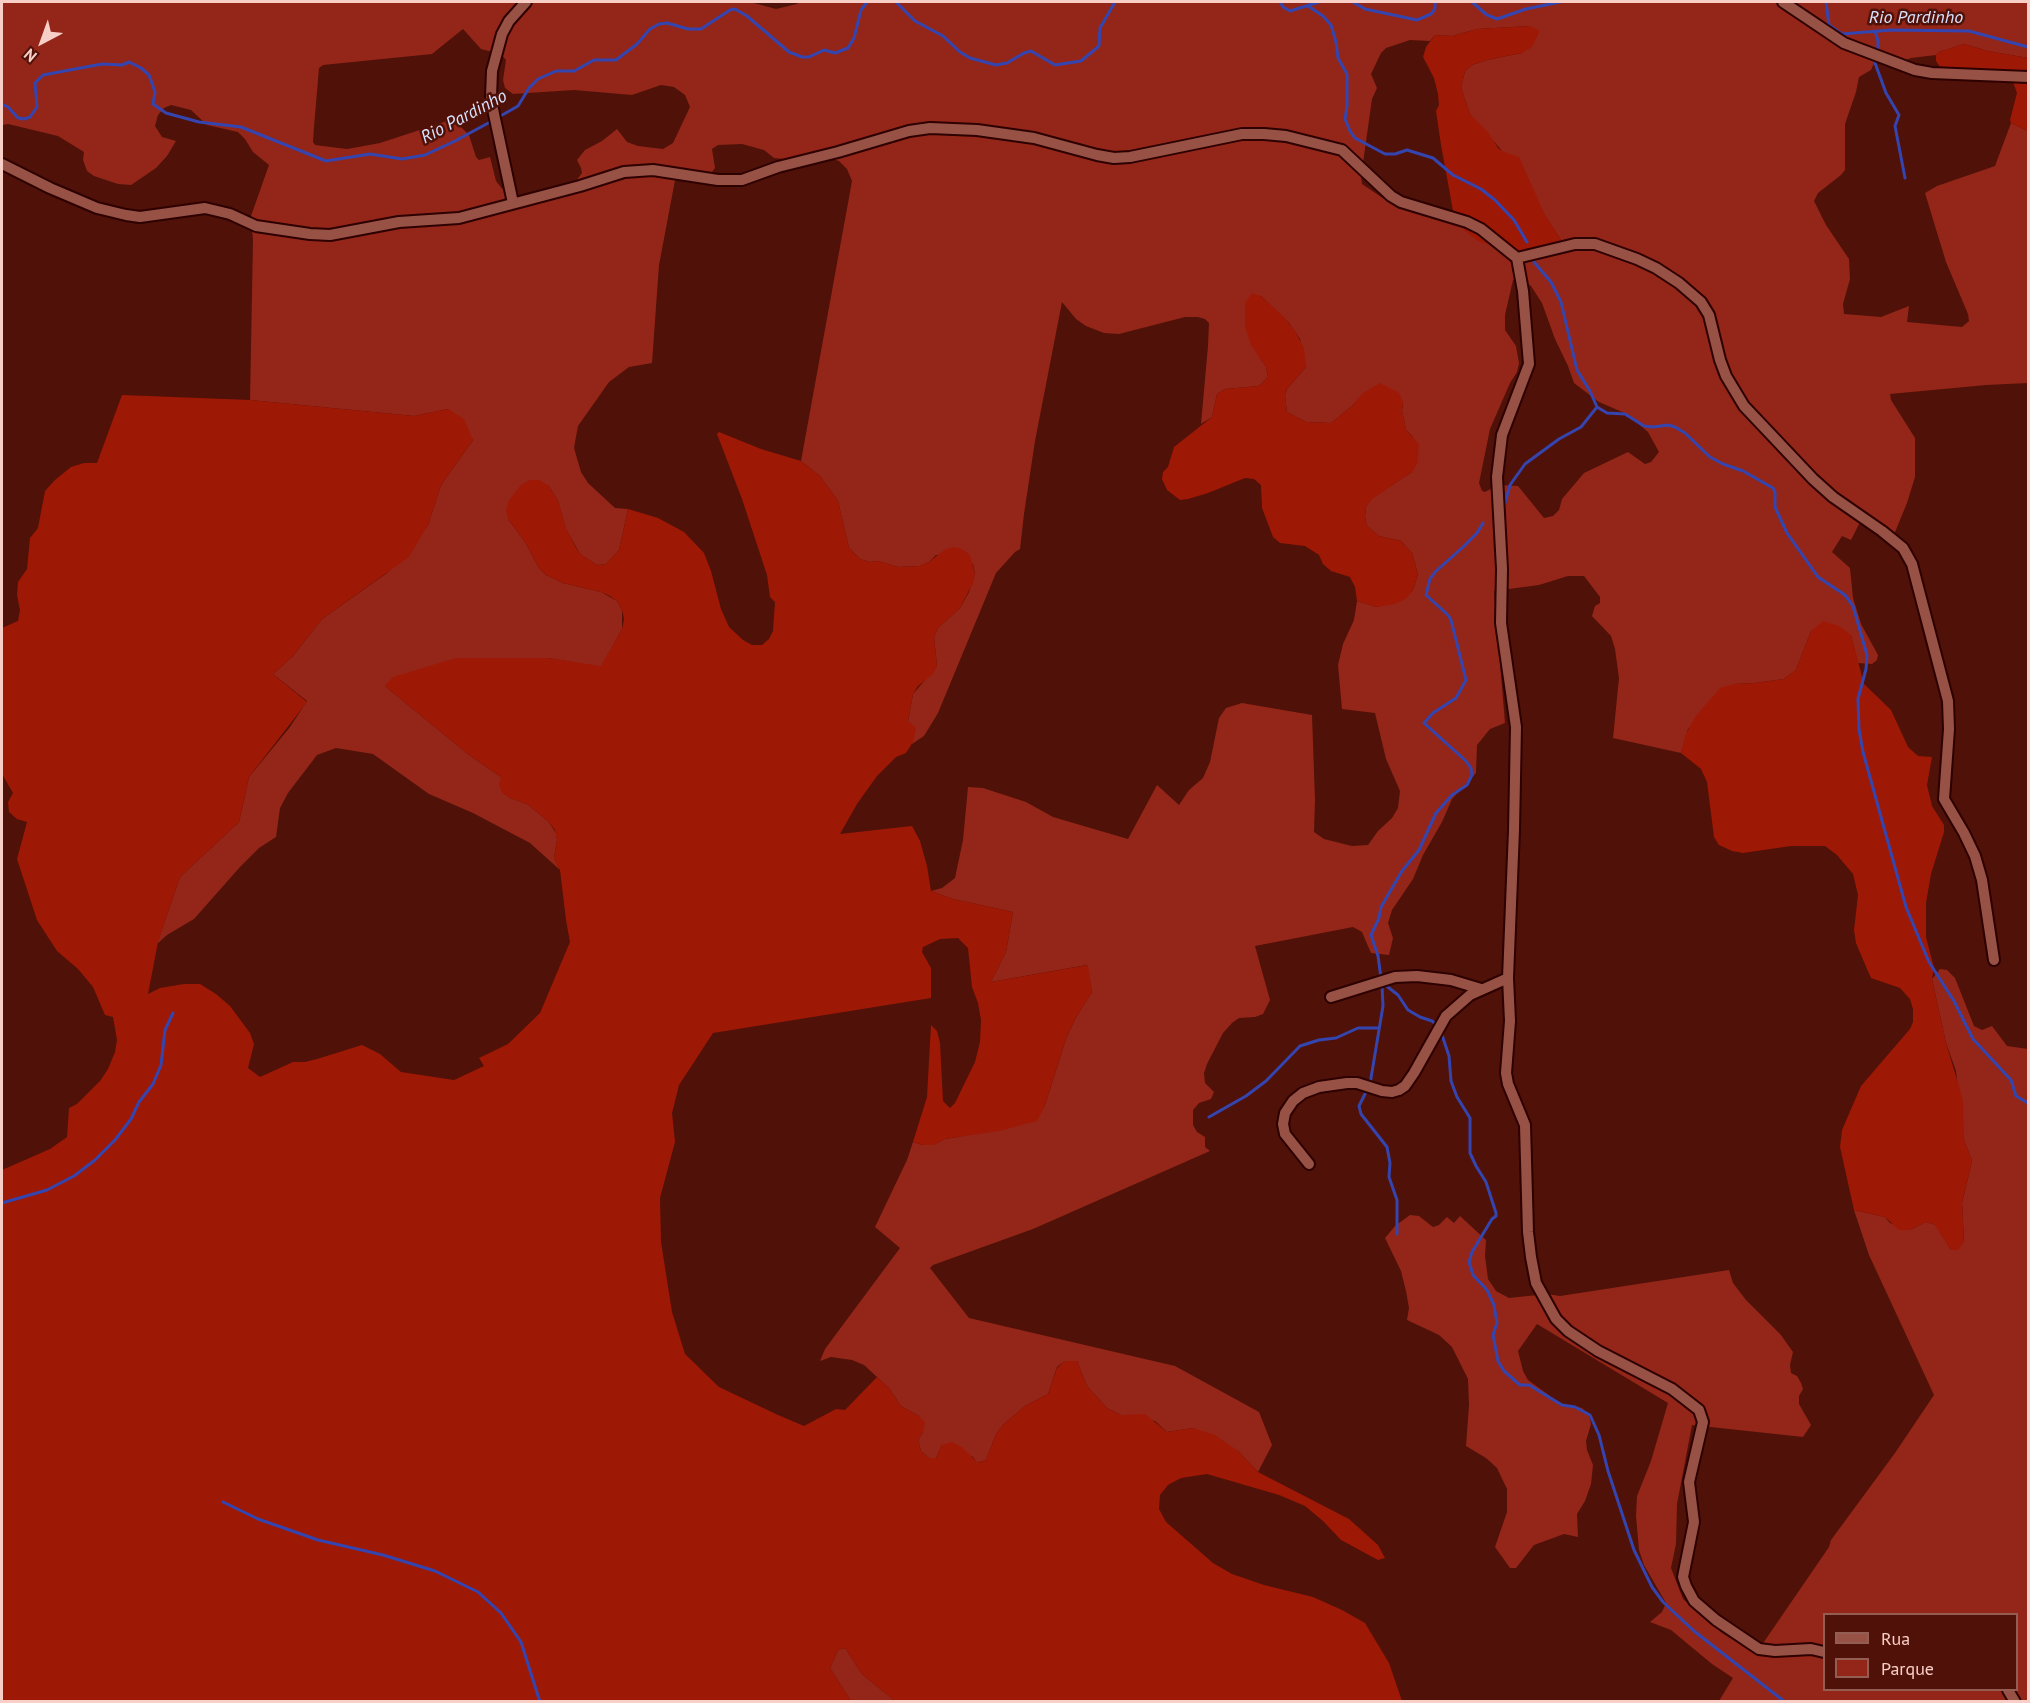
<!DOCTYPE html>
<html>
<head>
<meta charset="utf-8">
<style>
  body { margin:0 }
  #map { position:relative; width:2030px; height:1703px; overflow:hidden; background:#501108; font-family:"PT Sans",sans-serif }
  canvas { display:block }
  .frame { position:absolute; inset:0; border:3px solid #f8cfc7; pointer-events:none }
  .legend { position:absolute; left:1823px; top:1613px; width:195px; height:78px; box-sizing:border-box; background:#501108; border:2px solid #935d54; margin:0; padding:8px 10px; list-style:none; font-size:18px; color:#f8cfc7 }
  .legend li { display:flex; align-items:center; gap:12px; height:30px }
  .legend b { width:30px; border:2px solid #935d54 }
  .north { position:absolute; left:12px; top:12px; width:60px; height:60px; -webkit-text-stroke:4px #501108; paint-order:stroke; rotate:221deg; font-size:16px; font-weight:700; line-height:24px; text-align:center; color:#f8cfc7 }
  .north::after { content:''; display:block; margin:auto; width:21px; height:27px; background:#f8cfc7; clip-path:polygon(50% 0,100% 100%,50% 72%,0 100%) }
</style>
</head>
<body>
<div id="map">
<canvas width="2030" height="1703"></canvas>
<div class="frame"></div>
<ul class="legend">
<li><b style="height:8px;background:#975145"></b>Rua</li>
<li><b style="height:16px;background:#932618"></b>Parque</li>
</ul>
<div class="north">N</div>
</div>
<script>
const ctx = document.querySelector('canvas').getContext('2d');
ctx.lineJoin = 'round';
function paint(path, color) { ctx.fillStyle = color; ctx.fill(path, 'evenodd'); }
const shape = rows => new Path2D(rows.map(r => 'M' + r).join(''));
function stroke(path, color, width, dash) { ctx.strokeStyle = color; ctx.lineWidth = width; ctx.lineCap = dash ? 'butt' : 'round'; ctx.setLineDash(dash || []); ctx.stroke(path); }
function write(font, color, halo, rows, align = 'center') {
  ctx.font = font + ' "PT Sans",sans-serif'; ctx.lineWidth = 5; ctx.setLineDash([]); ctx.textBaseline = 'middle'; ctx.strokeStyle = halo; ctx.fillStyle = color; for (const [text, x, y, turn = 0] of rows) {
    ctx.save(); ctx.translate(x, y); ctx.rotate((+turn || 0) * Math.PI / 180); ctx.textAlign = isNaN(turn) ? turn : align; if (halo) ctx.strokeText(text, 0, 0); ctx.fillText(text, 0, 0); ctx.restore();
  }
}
const green = shape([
  [2,2,750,2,776,9,797,4,799,2,2028,2,2028,58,1988,51,1964,44,1939,52,1936,55,1911,58,1899,63,1876,59,1871,70,1859,77,1856,92,1845,124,1845,170,1841,175,1818,193,1814,201,1826,225,1849,259,1850,279,1843,304,1844,314,1881,317,1909,306,1907,322,1962,327,1969,321,1968,314,1946,262,1925,193,1937,186,1995,166,2011,123,2028,131,2028,383,1986,385,1890,394,1891,400,1915,438,1915,477,1907,503,1893,537,1863,516,1851,540,1842,536,1832,552,1850,568,1853,598,1861,624,1878,655,1877,660,1872,664,1858,663,1851,635,1811,631,1796,670,1784,679,1755,683,1734,684,1688,729,1681,753,1613,738,1619,678,1615,649,1611,636,1592,616,1595,606,1600,603,1600,597,1584,576,1568,576,1539,585,1494,591,1505,723,1490,729,1477,745,1476,773,1452,799,1442,822,1423,855,1413,879,1392,910,1388,923,1393,938,1389,955,1371,953,1362,932,1353,927,1255,946,1270,1000,1263,1014,1255,1017,1239,1018,1232,1023,1223,1033,1207,1064,1204,1073,1205,1083,1214,1092,1211,1099,1199,1103,1193,1110,1193,1125,1197,1132,1205,1137,1205,1147,1210,1151,1033,1229,933,1265,930,1268,969,1318,1175,1366,1259,1412,1272,1445,1258,1472,1238,1451,1193,1428,1167,1432,1155,1421,1131,1415,1121,1415,1107,1408,1087,1386,1077,1361,1065,1361,1057,1367,1048,1394,1025,1406,1004,1424,996,1434,986,1460,977,1463,973,1457,942,1445,936,1458,929,1458,921,1451,918,1440,923,1432,919,1416,901,1406,889,1388,864,1365,852,1360,831,1357,820,1361,825,1349,900,1248,875,1227,907,1160,913,1142,923,1145,933,1145,945,1139,958,1137,1044,1108,1066,1039,1075,1019,1092,992,1087,965,991,982,1006,952,1013,912,953,899,931,891,942,888,955,878,963,840,968,787,983,788,1026,802,1053,817,1128,839,1157,785,1179,805,1189,790,1203,778,1210,762,1219,718,1226,708,1242,703,1312,715,1315,800,1314,832,1324,839,1352,846,1368,845,1378,831,1392,818,1398,808,1400,791,1386,759,1375,713,1342,709,1338,665,1343,644,1354,620,1357,601,1377,607,1406,598,1413,590,1418,574,1412,553,1401,541,1379,536,1367,526,1365,517,1366,507,1371,499,1412,472,1413,437,1406,430,1402,411,1403,402,1364,393,1352,406,1331,423,1306,422,1287,412,1285,396,1287,389,1306,367,1300,339,1289,323,1261,296,1260,358,1266,367,1268,377,1259,386,1225,389,1217,394,1212,417,1201,424,1208,346,1209,323,1205,319,1198,317,1185,317,1119,334,1104,333,1086,326,1076,319,1062,302,1035,441,1024,514,1020,549,1015,552,996,573,938,713,924,736,912,744,908,721,913,694,937,666,934,637,938,628,960,608,969,592,975,574,973,564,936,555,929,562,920,566,898,567,878,561,870,562,860,559,849,548,838,501,820,476,801,461,852,181,847,169,839,161,829,158,794,160,774,158,764,150,742,144,718,145,712,149,715,168,709,176,676,175,659,265,652,363,629,367,609,382,578,426,574,448,581,472,588,483,615,508,628,509,619,550,606,564,597,565,580,554,566,529,558,501,548,485,508,519,525,542,539,568,546,575,563,583,601,592,617,601,622,610,622,629,601,667,548,658,385,686,469,755,501,777,510,798,527,804,548,821,556,833,557,840,554,858,560,870,530,843,473,813,429,794,373,754,336,748,317,755,288,793,280,808,276,837,259,848,240,867,194,919,167,935,157,944,180,877,239,822,249,777,290,727,307,701,273,674,293,656,322,619,387,573,428,525,441,485,473,440,448,409,414,416,250,400,253,240,251,216,269,165,253,152,245,139,238,132,207,125,191,110,171,105,164,108,158,115,155,126,162,137,176,141,167,156,156,168,131,185,118,184,94,176,87,171,83,160,84,152,58,136,8,124,2,125],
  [1530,26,1522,53,1487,60,1472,65,1465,71,1461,88,1470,114,1503,152,1561,240,1420,214,1396,207,1362,184,1361,177,1372,99,1377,88,1371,74,1381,53,1386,48,1410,40,1430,41,1435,35,1452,36,1477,29],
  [463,29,481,49,501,54,506,60,503,80,505,88,513,94,574,90,632,95,661,85,674,87,685,95,690,107,673,143,663,149,638,146,627,142,617,129,602,141,585,150,577,160,581,168,582,173,576,181,557,189,516,198,504,191,496,181,490,157,479,160,476,157,469,135,453,119,380,143,347,149,315,145,313,142,314,127,319,68,323,65,432,54],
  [1519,278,1531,286,1542,303,1555,339,1568,366,1574,383,1599,402,1627,414,1648,432,1659,452,1651,462,1645,464,1628,452,1584,473,1562,499,1559,510,1553,516,1544,518,1518,486,1498,485,1485,492,1482,491,1479,483,1490,429,1510,383,1517,372,1519,363,1516,346,1505,330,1505,315,1513,280],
  [1940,969,1947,970,1955,978,1974,1026,1982,1030,1992,1026,2007,1046,2028,1049,2028,1701,1719,1701,1733,1678,1712,1664,1671,1630,1650,1622,1662,1612,1666,1603,1644,1565,1639,1550,1636,1516,1637,1496,1651,1461,1668,1403,1537,1324,1518,1351,1523,1371,1528,1380,1554,1399,1563,1405,1582,1408,1589,1415,1591,1424,1586,1441,1587,1450,1593,1465,1591,1484,1585,1501,1577,1514,1578,1537,1564,1534,1534,1545,1516,1568,1510,1568,1495,1547,1507,1512,1507,1489,1497,1468,1486,1458,1466,1446,1469,1405,1468,1379,1452,1347,1439,1335,1407,1320,1409,1308,1406,1291,1401,1271,1385,1238,1395,1226,1410,1215,1419,1216,1433,1227,1439,1225,1447,1217,1454,1223,1460,1216,1486,1240,1485,1256,1488,1279,1496,1291,1509,1298,1547,1294,1560,1296,1729,1270,1733,1283,1746,1300,1781,1335,1793,1352,1790,1365,1791,1373,1797,1376,1801,1383,1803,1389,1799,1396,1799,1404,1811,1425,1803,1437,1692,1425,1677,1504,1676,1544,1671,1568,1683,1599,1722,1633,1751,1651,1757,1652,1829,1547,1831,1540,1895,1453,1934,1395,1869,1255,1854,1210,1885,1217,1890,1223,1910,1230,1926,1222,1936,1225,1951,1250,1964,1242,1962,1203,1972,1161,1964,1140,1956,1071,1946,1043,1932,979],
  [1824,1614,2016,1614,2016,1690,1824,1690],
  [845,1648,862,1674,895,1701,851,1701,830,1668,838,1650]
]);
const forest = shape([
  [1530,26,1540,31,1532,47,1522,53,1487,60,1472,65,1465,71,1461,88,1470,114,1488,132,1498,148,1504,152,1519,157,1545,215,1561,240,1559,243,1522,256,1478,241,1465,231,1454,216,1441,145,1436,111,1439,105,1438,94,1434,78,1423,57,1426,47,1435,35,1452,36,1477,29],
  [1964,44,1988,51,2028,58,2028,131,2011,123,2010,120,2017,93,2013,82,1999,83,1992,79,1988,71,1984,70,1969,71,1961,68,1947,70,1940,67,1936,61,1936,55,1939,52],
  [1252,293,1261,296,1283,316,1295,331,1304,348,1306,367,1287,389,1285,396,1287,412,1306,422,1331,423,1352,406,1363,393,1380,383,1399,393,1403,402,1402,411,1406,430,1419,444,1417,464,1412,472,1372,499,1366,507,1365,517,1367,526,1379,536,1401,541,1412,553,1418,574,1413,590,1407,598,1395,604,1377,607,1357,601,1355,587,1350,577,1331,571,1323,564,1319,555,1305,546,1280,543,1273,537,1262,508,1261,485,1254,479,1245,478,1208,493,1188,499,1180,500,1167,490,1162,479,1163,472,1168,467,1174,447,1212,417,1217,394,1225,389,1259,386,1268,377,1266,367,1251,345,1245,327,1245,303],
  [122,395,250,400,414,416,448,409,464,419,473,440,441,485,428,525,409,557,322,619,293,656,273,674,307,702,249,777,239,822,180,877,166,918,158,942,148,994,160,988,184,984,200,984,216,994,230,1006,250,1033,254,1044,248,1068,260,1077,293,1062,305,1062,317,1059,362,1045,380,1054,401,1072,454,1080,484,1066,479,1058,508,1044,540,1013,570,942,566,920,560,870,554,858,557,840,555,830,548,821,527,804,510,798,502,793,499,784,501,777,469,755,385,686,393,677,456,658,548,658,601,666,622,629,624,619,622,610,617,601,610,596,601,592,563,583,546,575,539,568,525,542,508,519,506,510,509,500,521,485,530,480,539,480,548,485,558,501,566,528,575,546,580,554,597,565,606,564,619,550,628,509,658,518,684,532,704,553,711,571,721,609,729,627,743,640,752,645,762,645,769,639,773,631,775,602,770,597,767,575,742,499,717,434,719,432,761,449,801,461,820,476,838,501,849,548,860,559,870,562,878,561,898,567,920,566,929,562,944,550,953,547,962,549,970,555,975,574,973,583,960,608,938,628,934,637,937,666,933,674,918,686,913,694,908,721,916,728,913,742,906,753,896,757,877,776,857,804,840,834,912,826,920,841,927,866,931,891,953,899,1013,912,1006,952,991,982,1088,965,1092,992,1075,1019,1066,1039,1044,1108,1037,1121,999,1131,945,1139,933,1145,923,1145,913,1142,927,1097,931,1025,937,1031,940,1043,943,1101,950,1108,955,1103,975,1062,980,1042,981,1020,978,1003,972,987,968,948,958,938,940,939,923,947,922,952,931,968,931,998,713,1033,679,1085,672,1113,675,1142,660,1198,661,1242,672,1312,685,1354,719,1387,778,1415,804,1426,836,1409,845,1410,877,1377,889,1388,901,1406,919,1416,925,1422,923,1432,918,1440,921,1451,929,1458,936,1458,942,1445,952,1442,962,1447,978,1463,986,1460,996,1434,1004,1424,1025,1406,1048,1394,1057,1368,1065,1361,1077,1361,1087,1386,1107,1408,1121,1415,1145,1414,1167,1432,1193,1428,1215,1435,1238,1451,1258,1472,1349,1519,1378,1545,1385,1558,1378,1560,1341,1540,1323,1521,1305,1506,1279,1495,1207,1474,1181,1478,1168,1485,1160,1495,1159,1509,1166,1522,1213,1563,1232,1574,1264,1585,1313,1597,1342,1610,1365,1623,1389,1663,1402,1701,895,1701,862,1674,845,1648,838,1650,830,1668,851,1701,2,1701,2,1170,50,1149,67,1137,69,1108,77,1104,100,1081,108,1069,115,1052,117,1040,113,1017,105,1015,93,987,78,969,57,951,37,920,17,859,27,822,17,819,9,812,8,802,13,793,2,774,2,628,18,621,20,610,17,595,18,582,27,569,30,538,38,528,45,491,55,480,71,467,84,463,97,463],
  [1823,621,1839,626,1851,635,1864,684,1891,710,1908,747,1918,756,1932,757,1927,785,1932,806,1944,825,1944,832,1931,874,1926,903,1926,937,1934,968,1932,979,1946,1043,1963,1100,1964,1140,1972,1161,1962,1203,1964,1242,1958,1250,1951,1250,1935,1225,1926,1222,1910,1230,1899,1230,1885,1217,1854,1210,1840,1147,1842,1130,1861,1086,1910,1029,1913,1022,1913,1009,1910,999,1900,988,1871,978,1867,969,1856,943,1854,930,1858,895,1853,874,1837,855,1825,846,1791,846,1743,853,1732,851,1719,845,1714,837,1707,782,1701,769,1681,753,1685,736,1695,717,1720,688,1734,684,1755,683,1784,679,1796,670,1811,631]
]);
const stream = shape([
  [896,2,915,21,943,36,960,52,970,58,996,65,1007,63,1024,53,1031,51,1055,65,1081,61,1099,46,1100,28,1115,2],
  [1280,2,1283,7,1290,11,1319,2],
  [1353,2,1365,9,1417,20,1431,14,1435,9,1435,2],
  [1472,2,1487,15,1497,19,1526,9,1560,2],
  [1826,2,1829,25,1842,34,1891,30,1969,31,2028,47],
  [1308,6,1323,16,1331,25,1336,42,1338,58,1347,74,1347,106,1345,119,1350,131,1355,138,1385,154,1395,154,1407,150,1433,158,1453,175,1481,189,1495,200,1514,220,1527,242],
  [1875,31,1878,41,1878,50],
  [1875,63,1886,93,1899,115,1895,126,1905,178],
  [2,104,8,107,18,118,24,119,30,117,37,107,35,83,43,75,102,64,122,65,129,62,141,68,149,75,155,92,153,104,166,113,199,122,241,127,326,161,370,154,402,159,425,155,455,141,492,121],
  [497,118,518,106,529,88,538,79,556,71,574,71,594,60,616,60,637,44,650,29,659,24,667,23,688,29,701,29,730,10,735,9,747,16,789,52,802,57,809,57,824,50,835,53,848,48,854,38,861,10,867,2],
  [1534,262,1551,282,1561,302,1577,370,1590,391,1597,407,1607,413,1625,414,1644,426,1653,427,1668,425,1675,427,1685,433,1710,457,1723,464,1743,471,1773,488,1775,492,1775,507,1787,533,1818,577,1845,595,1853,606,1867,655,1866,669,1858,699,1859,729,1863,752,1906,907,1929,962,1954,1001,1973,1039,2011,1080,2016,1096,2028,1103],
  [1503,510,1510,485,1525,464,1559,439,1581,427,1597,407],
  [1381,978,1378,956,1371,935,1379,918,1381,907,1402,871,1419,850,1436,813,1452,795,1467,785,1472,775,1471,768,1466,761,1424,723,1433,713,1456,698,1466,680,1451,620,1448,615,1426,595,1430,579,1435,572,1463,547,1477,533,1483,523],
  [1384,984,1398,995,1408,1010,1420,1017,1432,1021,1438,1026],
  [1441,1032,1449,1056,1451,1081,1457,1097,1470,1118,1470,1153,1476,1166,1486,1182,1496,1213,1496,1216,1492,1219,1472,1252,1469,1262,1473,1275,1487,1290,1494,1305,1497,1323,1493,1335,1498,1361,1504,1371,1520,1385,1529,1385,1562,1405,1575,1407,1590,1415,1599,1435,1608,1471,1634,1550,1652,1587,1663,1602,1694,1631,1785,1702],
  [1370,1084,1383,1006,1382,985],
  [1367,1090,1359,1106,1361,1114,1387,1147,1390,1163,1389,1177,1397,1200,1397,1234],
  [1209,1117,1246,1096,1266,1081,1300,1046,1319,1040,1336,1038,1358,1028,1379,1028],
  [2,1203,47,1190,74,1176,95,1160,115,1140,131,1119,139,1102,153,1084,161,1065,165,1030,173,1013],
  [223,1502,258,1519,318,1540,383,1555,435,1571,478,1592,501,1613,521,1642,540,1702]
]);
const minor = shape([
  [1783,2,1844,43,1915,70,1932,73,2028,77],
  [2,164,50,188,97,208,126,215,140,217,205,208,230,214,256,226,310,234,330,235,399,222,459,218,580,186,624,172,653,170,718,180,742,180,778,167,838,152,909,131,930,128,977,130,1034,138,1097,155,1114,158,1130,157,1242,134,1264,134,1286,136,1342,150,1391,196,1401,202,1467,222,1481,229,1517,258,1523,291,1529,364,1502,435,1497,477,1502,569,1501,623,1516,727,1514,830,1508,978,1510,1021,1506,1073,1508,1084,1525,1125,1528,1232,1531,1257,1536,1283,1556,1319,1568,1331,1598,1351,1672,1389,1699,1410,1703,1422,1689,1482,1694,1522,1683,1577,1686,1586,1694,1601,1716,1620,1759,1649,1775,1651,1811,1649,1824,1652],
  [513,203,494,114,491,97,492,71,502,34,509,21,526,2],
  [1517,258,1575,244,1595,244,1637,259,1656,268,1679,283,1701,302,1709,315,1720,360,1726,376,1744,406,1813,479,1833,497,1882,531,1903,548,1912,564,1948,701,1949,729,1944,799,1964,833,1975,856,1982,880,1994,960],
  [1331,997,1395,977,1417,976,1451,980,1481,989],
  [1309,1164,1285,1134,1283,1124,1285,1113,1293,1101,1303,1093,1319,1087,1347,1083,1357,1083,1382,1091,1392,1092,1399,1090,1405,1086,1414,1073,1446,1016,1470,995,1508,978],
  [2008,1690,2015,1702]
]);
const waterNames = [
  ["Rio Pardinho",1916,18],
  ["Rio Pardinho",464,117,-28]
];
paint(green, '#932618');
paint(forest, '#9e1806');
stroke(stream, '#3445af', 3);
stroke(minor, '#2d0100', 14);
stroke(minor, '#975145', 10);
write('italic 18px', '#d8e2fe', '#501108', waterNames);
</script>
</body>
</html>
